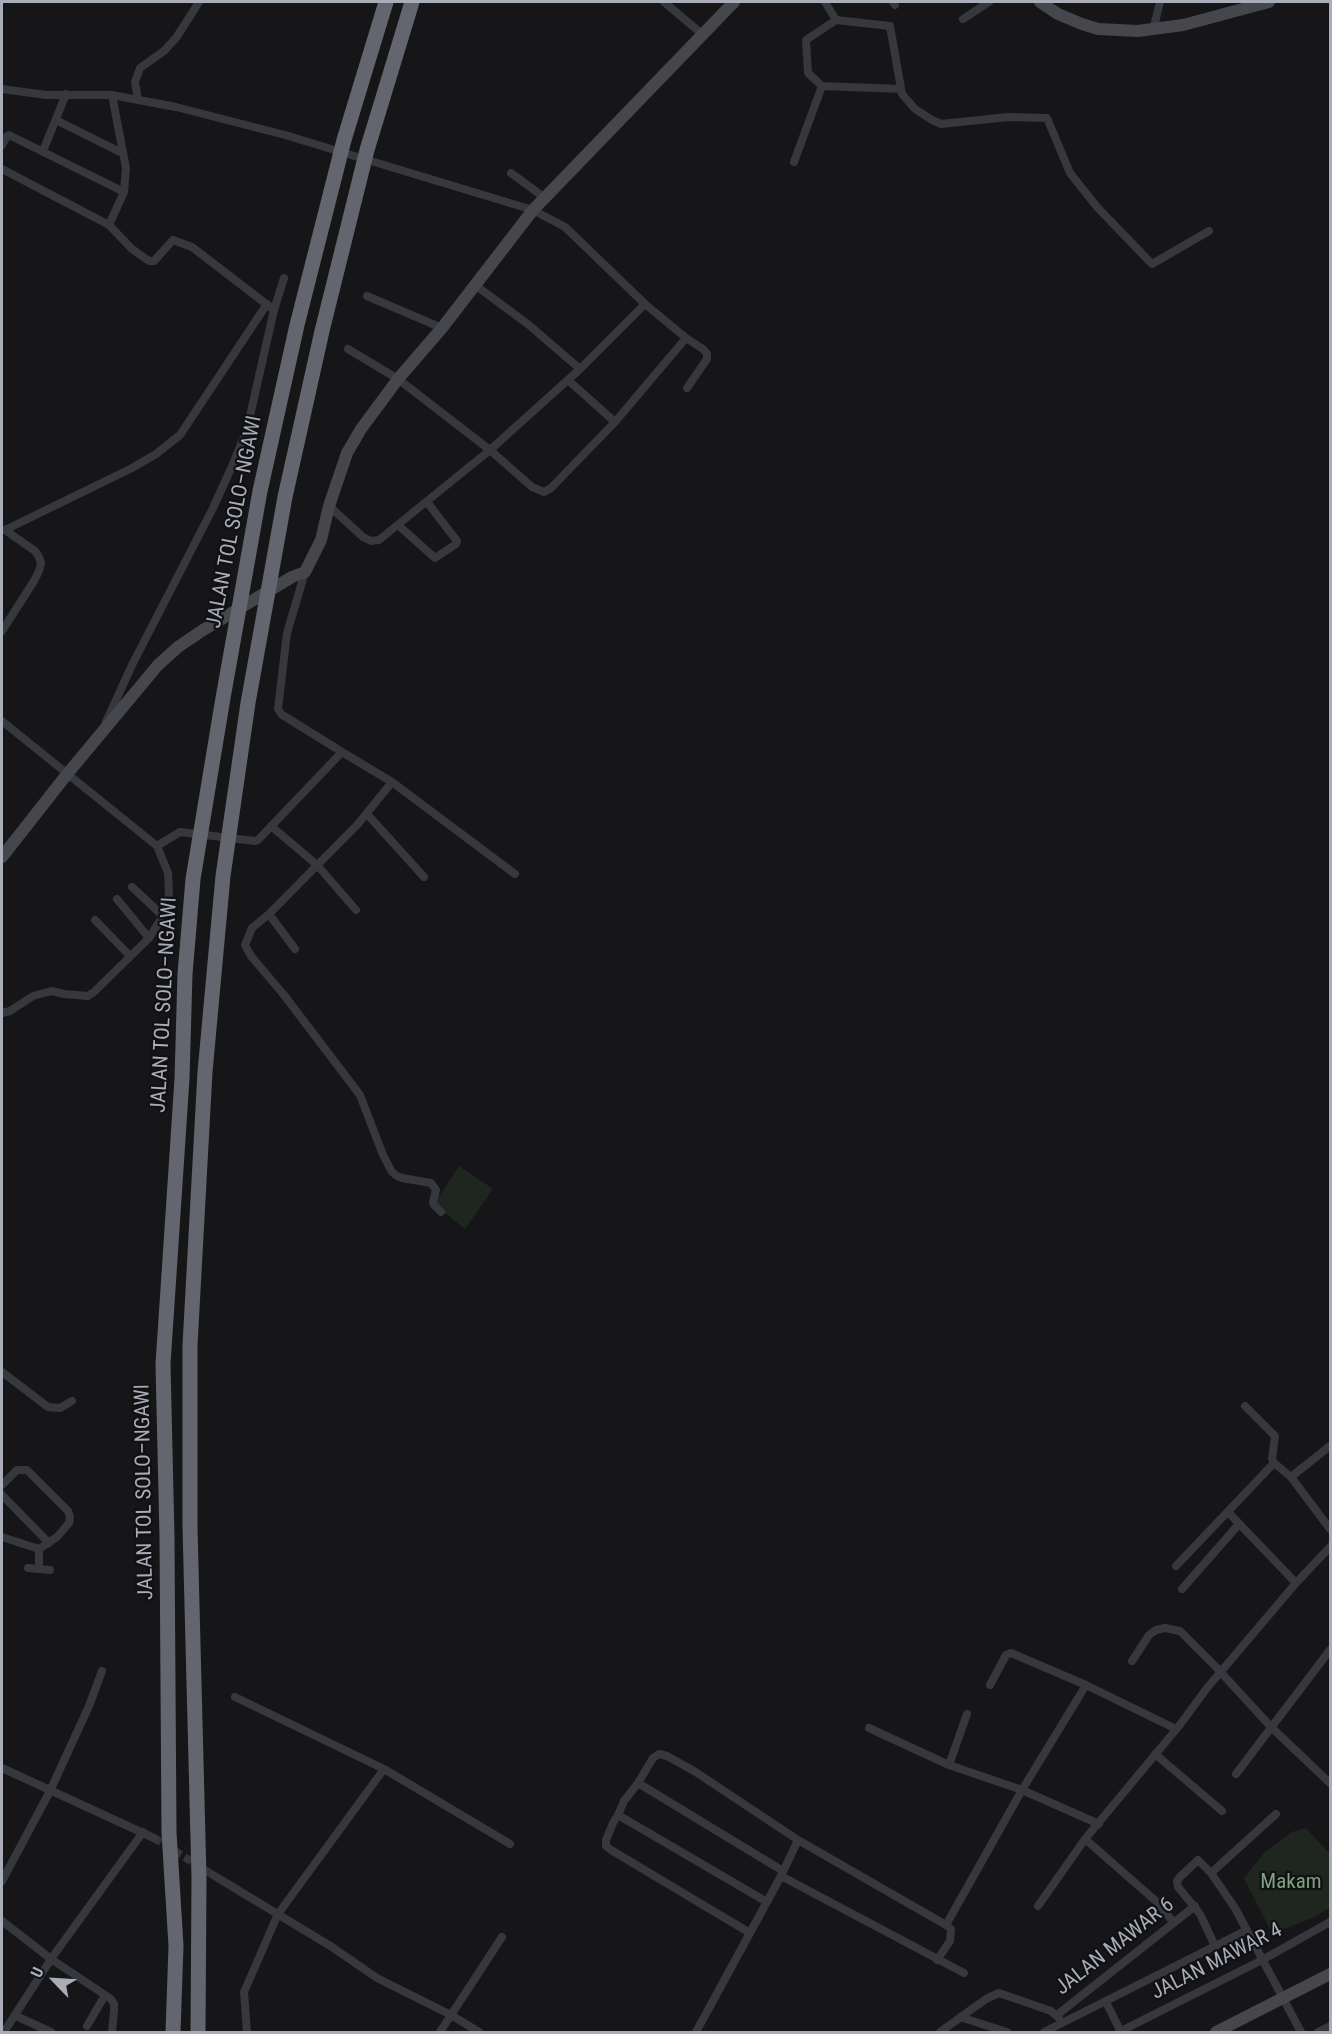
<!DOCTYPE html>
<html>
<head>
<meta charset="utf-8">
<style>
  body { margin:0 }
  #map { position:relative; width:1332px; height:2034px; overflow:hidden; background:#161618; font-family:"Roboto Condensed",sans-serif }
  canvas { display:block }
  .frame { position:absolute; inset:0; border:3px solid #a8adb8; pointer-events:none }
  .north { position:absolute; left:24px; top:1950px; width:60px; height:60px; -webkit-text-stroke:4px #111113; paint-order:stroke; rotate:295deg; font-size:16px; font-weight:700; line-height:24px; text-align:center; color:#a8adb8 }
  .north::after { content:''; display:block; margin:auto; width:21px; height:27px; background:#a8adb8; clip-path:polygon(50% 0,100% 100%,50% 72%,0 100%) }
</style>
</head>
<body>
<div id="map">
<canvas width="1332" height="2034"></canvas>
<div class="frame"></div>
<div class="north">U</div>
</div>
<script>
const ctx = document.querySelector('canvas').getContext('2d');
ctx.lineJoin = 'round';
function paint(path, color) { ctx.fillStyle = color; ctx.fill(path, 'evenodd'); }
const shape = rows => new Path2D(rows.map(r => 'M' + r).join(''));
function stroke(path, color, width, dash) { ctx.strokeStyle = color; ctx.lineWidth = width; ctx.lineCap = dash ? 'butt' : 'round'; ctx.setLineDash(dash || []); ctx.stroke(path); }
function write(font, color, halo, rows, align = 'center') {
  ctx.font = font + ' "Roboto Condensed",sans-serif'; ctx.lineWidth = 4.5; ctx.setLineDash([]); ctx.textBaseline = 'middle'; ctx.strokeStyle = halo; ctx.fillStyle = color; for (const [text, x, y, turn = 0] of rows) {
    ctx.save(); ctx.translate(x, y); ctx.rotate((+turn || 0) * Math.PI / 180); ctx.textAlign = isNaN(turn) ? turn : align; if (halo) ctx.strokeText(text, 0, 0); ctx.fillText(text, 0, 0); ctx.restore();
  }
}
const green = shape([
  [459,1166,493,1189,465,1229,434,1204],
  [1306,1828,1330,1854,1330,1908,1314,1917,1287,1928,1271,1931,1244,1878,1265,1852,1292,1832]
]);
const streetTunnel = shape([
  [154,1838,213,1875]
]);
const street = shape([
  [664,2,702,34],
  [825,2,836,20,890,26,902,94,915,109,932,120,941,124,1008,117,1047,118,1070,173,1097,207,1152,264,1209,231],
  [893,2,895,5],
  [963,19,989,2],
  [1153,30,1160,2],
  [822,86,901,89],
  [2,89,46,95,112,95,176,107,285,135,533,210,565,227,645,304,686,338,703,349,707,354,707,359,687,388],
  [138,100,135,82,140,68,164,51,176,38,199,2],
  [56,120,122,153],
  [2,145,7,136,9,135,124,192],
  [43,151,66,94],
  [794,162,822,86,808,73,806,40,836,20],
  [2,169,109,225,132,249,149,261,154,261,173,240,192,247,274,310,247,429,233,464,213,508,132,665,106,722],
  [511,173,545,198],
  [109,225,124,192,126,168,112,95],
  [475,285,529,325,580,369],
  [367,296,442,328],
  [274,310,284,278],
  [348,349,398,379,490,450,532,487,544,492,551,488,615,422,686,338],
  [568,380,615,422],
  [329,506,363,537,371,541,379,540,490,450,580,369,645,304],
  [398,525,435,558,456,544,457,541,427,502],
  [5,530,132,468,156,454,180,435,267,304],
  [305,572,287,633,278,709,281,714,342,752,392,782,515,874],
  [2,631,34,581,39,571,41,563,39,557,35,551,5,530],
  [2,721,157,846,168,873,169,892,167,907,163,916,149,938,94,992,88,996,64,994,52,991,33,996,10,1011,2,1013],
  [392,782,358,824,269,914,252,928,245,945,251,956,284,995,360,1095,383,1155,392,1172,397,1176,402,1178,431,1183,436,1190,433,1202,434,1205,441,1212],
  [367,814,424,877],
  [271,826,317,865,356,910],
  [157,846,180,832,255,841,258,840,342,752],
  [132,887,163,916],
  [117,899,149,938],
  [269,914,295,949],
  [95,920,130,956],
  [2,1372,48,1407,60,1408,72,1401],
  [1245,1406,1275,1436,1272,1459,1274,1463],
  [1291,1477,1330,1446],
  [2,1485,17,1470,27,1470,68,1511,70,1517,69,1523,57,1537,39,1549],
  [2,1495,49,1543],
  [1228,1512,1296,1583],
  [2,1537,39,1549,39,1569],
  [1176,1566,1274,1463,1291,1477,1330,1529],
  [28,1568,50,1570],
  [1182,1589,1239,1524],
  [1132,1661,1149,1635,1156,1630,1165,1628,1180,1631,1216,1667,1271,1727,1330,1783],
  [990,1685,1006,1655,1011,1653,1086,1685,1176,1729],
  [235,1697,384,1769,510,1844],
  [869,1728,949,1765,1022,1790,1099,1824],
  [1155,1754,1222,1811],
  [949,1765,967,1714],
  [2,1768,154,1838],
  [1236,1774,1330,1650],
  [618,1815,624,1801,638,1783],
  [1085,1839,1157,1902,1174,1923],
  [798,1840,781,1876,964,1973],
  [783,1871,638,1783,653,1758,659,1754,667,1756,694,1771,798,1840,946,1925,951,1929,950,1941,937,1960],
  [1211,1873,1276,1814],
  [213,1875,332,1947,377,1978,451,2015,479,2032],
  [2,1881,50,1791,89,1706,102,1671],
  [1038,1906,1085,1839,1179,1726,1207,1688,1296,1583,1330,1547],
  [2,1921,51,1959,111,1999,114,2004,114,2010,112,2032],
  [946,1925,1022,1790,1086,1685],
  [750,1933,611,1850,606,1846,606,1840,613,1823,618,1815,767,1902],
  [1215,1946,1200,1914,1178,1887,1177,1881,1180,1877,1198,1860,1211,1873,1235,1908,1301,2032],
  [1106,2002,1121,2032],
  [1057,2015,1195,1906],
  [16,2016,51,2032],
  [960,2017,1007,2032],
  [87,2026,105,1995],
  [4,2032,51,1959,143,1832],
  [247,2032,244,1992,278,1914,384,1769],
  [440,2032,502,1937],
  [696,2032,781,1876],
  [940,2032,986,1999,999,1993,1051,2011,1059,2018],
  [1044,2032,1247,1930],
  [1119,2032,1262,1960,1330,1922],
  [1318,2032,1330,2026]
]);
const secondary = shape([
  [1040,2,1058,14,1082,24,1098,29,1138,31,1183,25,1269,2],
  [2,857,68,773,158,665,178,647,203,630,292,577,305,572,321,540,329,506,347,453,361,429,398,379,442,328,533,210,734,2],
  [1216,2032,1330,1974]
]);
const highway = shape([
  [173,2032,176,1946,169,1832,167,1537,163,1364,182,1079,185,974,193,879,223,698,260,491,297,325,344,140,386,2],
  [198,2032,199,1878,190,1527,190,1345,205,1072,223,876,248,703,285,497,322,331,367,150,412,2]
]);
const streetNames = [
  ["JALAN TOL SOLO–NGAWI",235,522,-79],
  ["JALAN TOL SOLO–NGAWI",165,1005,-87],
  ["JALAN TOL SOLO–NGAWI",145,1492,-91],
  ["JALAN MAWAR 6",1115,1947,-38],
  ["JALAN MAWAR 4",1217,1962,-27]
];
const parkNames = [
  ["Makam",1291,1883]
];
paint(green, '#1e261f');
stroke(streetTunnel, '#333438', 8, [8, 4]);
stroke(street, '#37383d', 8);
stroke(secondary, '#45474d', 12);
stroke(highway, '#63666e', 15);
write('21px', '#a8adb8', '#111113', streetNames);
write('21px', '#7fa381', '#111113', parkNames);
</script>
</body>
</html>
